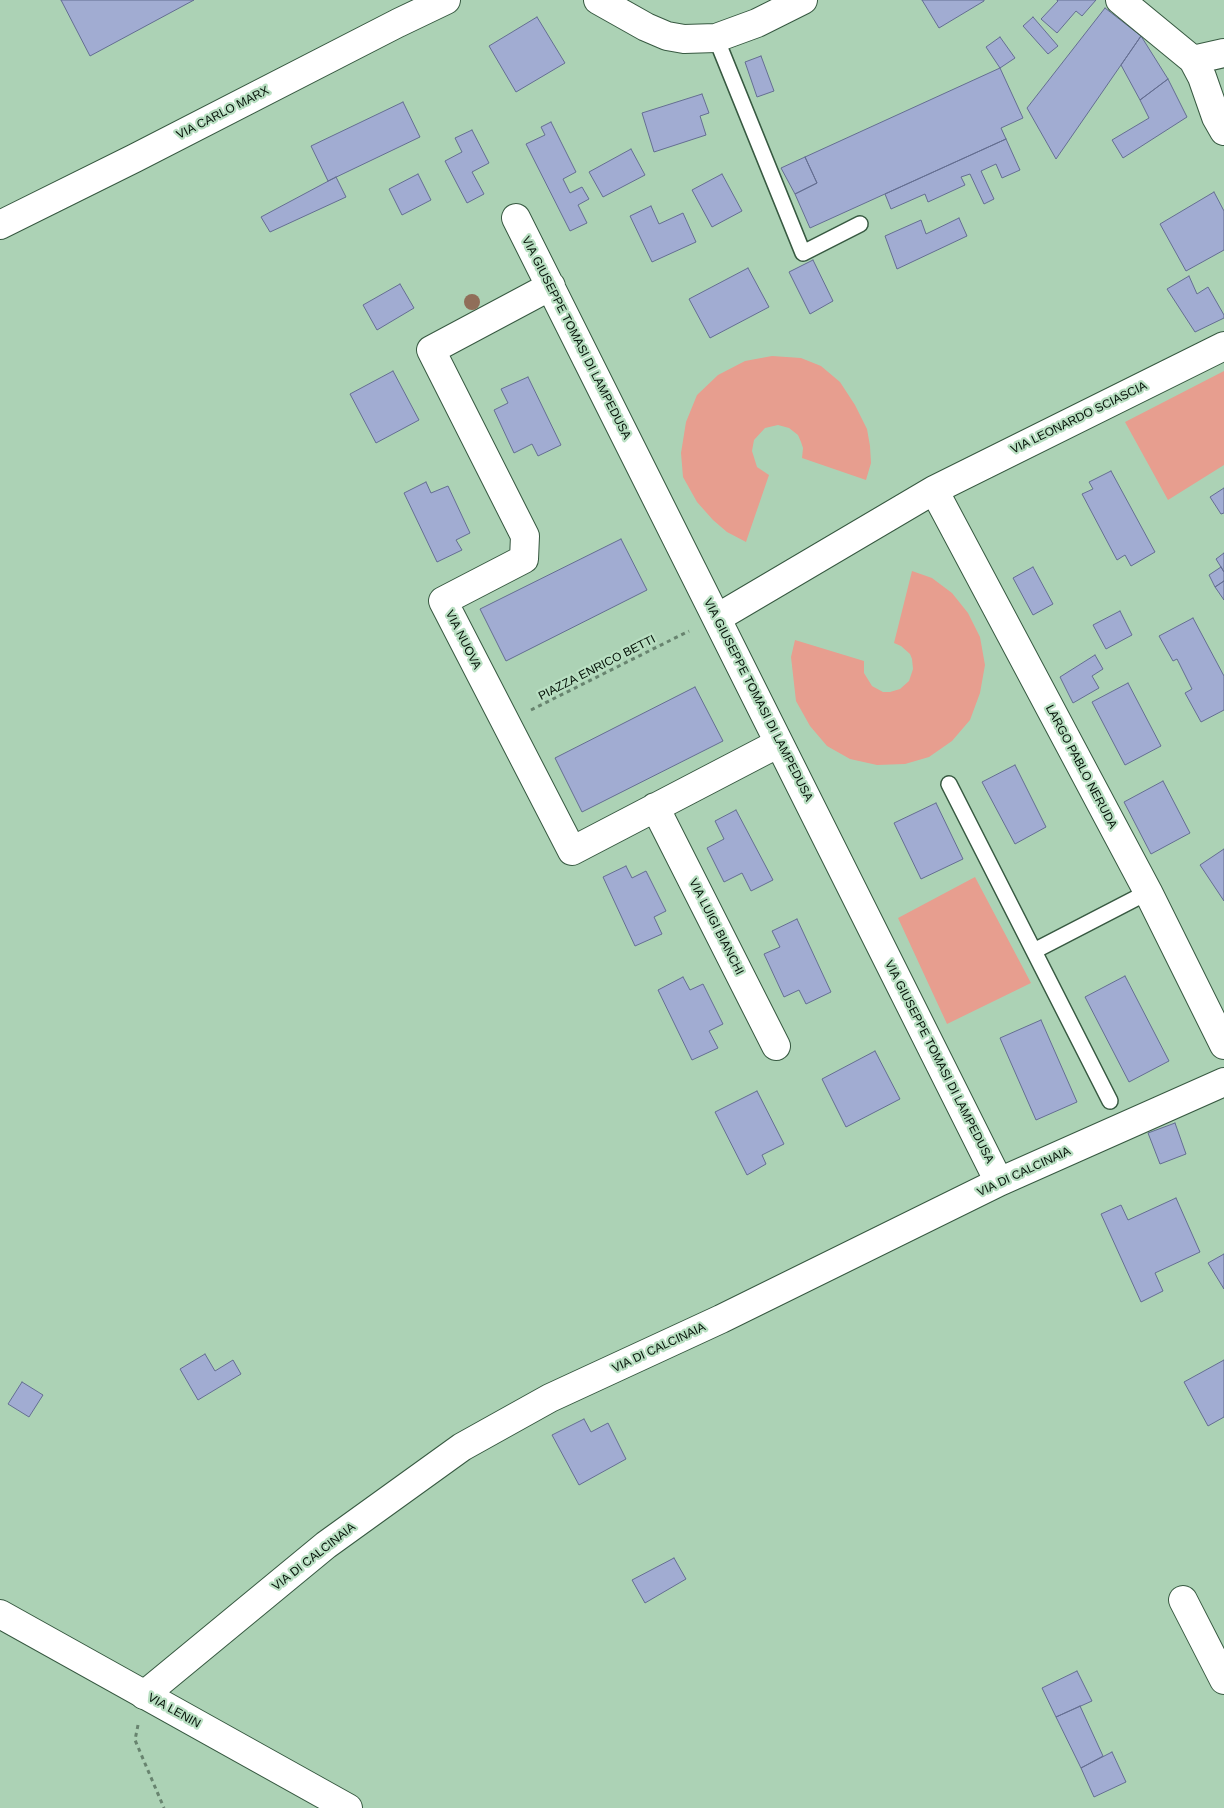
<!DOCTYPE html>
<html>
<head>
<meta charset="utf-8">
<style>
  body { margin:0 }
  canvas { display:block; background:#acd2b5 }
</style>
</head>
<body>
<canvas width="1224" height="1808"></canvas>
<script>
const ctx = document.querySelector('canvas').getContext('2d');
ctx.lineJoin = 'round';
function paint(path, color) { ctx.fillStyle = color; ctx.fill(path, 'evenodd'); }
const shape = rows => new Path2D(rows.map(r => 'M' + r).join(''));
function stroke(path, color, width, dash) { ctx.strokeStyle = color; ctx.lineWidth = width; ctx.lineCap = dash ? 'butt' : 'round'; ctx.setLineDash(dash || []); ctx.stroke(path); }
function write(font, color, halo, rows, align = 'center') {
  ctx.font = font + ' Helvetica,sans-serif'; ctx.lineWidth = 4.5; ctx.setLineDash([]); ctx.textBaseline = 'middle'; ctx.strokeStyle = halo; ctx.fillStyle = color; for (const [text, x, y, turn = 0] of rows) {
    ctx.save(); ctx.translate(x, y); ctx.rotate((+turn || 0) * Math.PI / 180); ctx.textAlign = isNaN(turn) ? turn : align; if (halo) ctx.strokeText(text, 0, 0); ctx.fillText(text, 0, 0); ctx.restore();
  }
}
const green = shape([
  [772,356,801,358,821,366,840,382,855,405,867,429,870,446,871,463,866,480,802,458,803,448,801,442,798,435,789,428,778,425,765,428,754,440,752,451,757,467,769,475,746,542,727,532,713,520,697,502,683,477,681,453,686,422,697,395,718,375,745,361],
  [1224,371,1224,465,1168,500,1125,422],
  [912,571,932,578,952,593,968,613,980,637,985,665,980,693,970,720,952,741,929,757,905,764,877,765,850,759,827,746,810,726,796,701,791,657,795,640,864,661,864,673,872,686,883,692,890,692,900,689,909,681,913,669,912,659,910,654,901,646,894,643],
  [975,877,1031,983,947,1024,898,918]
]);
const building = shape([
  [61,0,194,0,90,56,61,0],
  [922,0,984,0,984,1,939,28,922,0],
  [1057,0,1096,0,1082,16,1076,11,1057,33,1041,19,1058,1,1057,0],
  [1105,8,1141,36,1056,159,1027,108,1105,8],
  [537,17,565,63,516,92,489,46,537,17],
  [1033,17,1058,46,1048,54,1023,26,1033,17],
  [1141,36,1168,79,1140,100,1121,65,1141,36],
  [1000,37,1015,58,1000,68,986,47,1000,37],
  [761,56,774,91,757,97,745,62,761,56],
  [1000,68,1023,118,1001,128,1006,139,810,228,795,194,817,183,805,157,1000,68],
  [1168,79,1187,117,1123,158,1112,140,1149,118,1140,100,1168,79],
  [702,94,709,113,700,116,706,135,654,152,642,113,702,94],
  [403,102,420,137,328,181,311,146,403,102],
  [551,122,576,172,563,179,570,193,582,187,589,199,578,205,587,223,570,231,526,144,545,135,541,127,551,122],
  [472,130,489,163,472,172,484,194,467,203,445,161,462,152,455,138,472,130],
  [1006,139,1020,170,1002,178,996,164,981,171,994,199,984,204,970,174,961,177,965,185,928,202,925,194,891,209,885,194,1006,139],
  [631,149,645,175,603,197,589,172,631,149],
  [805,157,817,183,795,194,781,168,805,157],
  [418,174,431,200,402,215,389,189,418,174],
  [722,174,742,211,712,227,692,190,722,174],
  [336,177,346,197,270,232,261,217,336,177],
  [1214,192,1224,211,1224,250,1186,271,1160,224,1214,192],
  [651,206,659,224,683,213,696,242,652,262,630,216,651,206],
  [959,218,967,236,897,269,885,236,921,220,926,234,959,218],
  [813,260,833,301,810,314,789,272,813,260],
  [748,268,769,307,710,338,689,299,748,268],
  [1189,276,1197,294,1208,287,1224,315,1224,318,1195,332,1167,289,1189,276],
  [400,284,414,308,377,330,363,305,400,284],
  [393,371,419,420,376,443,350,394,393,371],
  [528,377,561,445,538,456,532,444,514,453,494,410,508,403,501,389,528,377],
  [1111,471,1155,552,1131,566,1125,555,1117,560,1082,494,1093,489,1089,482,1111,471],
  [426,482,431,493,448,486,470,533,456,540,462,550,437,562,404,493,426,482],
  [1224,488,1224,513,1221,514,1210,497,1224,488],
  [621,539,647,590,506,661,480,609,621,539],
  [1224,553,1224,572,1216,559,1224,553],
  [1033,567,1053,604,1033,615,1013,578,1033,567],
  [1221,567,1224,572,1224,581,1215,587,1209,575,1221,567],
  [1224,581,1224,600,1215,587,1224,581],
  [1120,611,1132,635,1106,649,1093,625,1120,611],
  [1193,618,1224,676,1224,710,1201,722,1185,693,1192,689,1177,659,1173,661,1159,636,1193,618],
  [1095,655,1103,669,1092,676,1099,688,1073,703,1060,677,1095,655],
  [1128,683,1161,746,1125,765,1092,702,1128,683],
  [695,687,723,741,582,812,555,758,695,687],
  [1015,765,1046,827,1015,844,982,782,1015,765],
  [1163,781,1190,833,1151,854,1124,802,1163,781],
  [936,803,963,859,921,879,894,823,936,803],
  [736,810,773,880,751,891,742,873,724,882,707,848,724,839,715,821,736,810],
  [1224,849,1224,901,1200,865,1224,849],
  [626,866,632,878,646,871,666,911,654,917,662,934,635,946,603,877,626,866],
  [797,919,831,992,806,1004,799,990,784,997,764,954,780,947,772,931,797,919],
  [1125,976,1169,1061,1129,1082,1085,997,1125,976],
  [683,977,690,990,703,984,723,1024,709,1031,718,1048,692,1060,658,990,683,977],
  [1041,1020,1077,1102,1036,1120,1000,1038,1041,1020],
  [875,1051,900,1099,846,1127,822,1079,875,1051],
  [757,1091,784,1144,762,1155,766,1164,747,1175,715,1112,757,1091],
  [1175,1123,1186,1154,1160,1164,1148,1133,1175,1123],
  [1176,1198,1200,1252,1155,1273,1163,1291,1141,1302,1101,1214,1121,1205,1128,1220,1176,1198],
  [1224,1254,1224,1289,1208,1263,1224,1254],
  [205,1354,215,1371,233,1360,241,1374,198,1400,180,1369,205,1354],
  [1224,1360,1224,1417,1208,1426,1184,1382,1224,1360],
  [22,1382,43,1395,29,1417,8,1404,22,1382],
  [584,1419,591,1432,608,1423,626,1459,579,1485,552,1435,584,1419],
  [674,1558,686,1579,645,1603,632,1580,674,1558],
  [1077,1671,1092,1701,1056,1717,1042,1688,1077,1671],
  [1080,1706,1103,1756,1081,1768,1056,1717,1080,1706],
  [1112,1752,1126,1782,1094,1797,1081,1768,1112,1752]
]);
const path = shape([
  [531,710,689,631],
  [138,1725,135,1740,164,1808]
]);
const service = shape([
  [716,38,803,253,860,224],
  [949,784,1110,1101],
  [1034,951,1148,892]
]);
const minor = shape([
  [598,0,646,27,667,36,684,39,716,38,757,23,803,0],
  [1120,0,1193,60,1224,53],
  [1193,60,1202,77,1216,117,1224,131],
  [516,218,999,1182],
  [0,225,135,158,398,23,446,0],
  [551,286,431,350,525,536,524,559,443,601,572,851,779,743],
  [934,490,1148,892,1224,1045],
  [717,618,934,490,1224,346],
  [655,807,776,1046],
  [1183,1600,1224,1680],
  [144,1695,326,1545,462,1447,550,1398,721,1319,999,1182,1224,1082]
]);
const tertiary = shape([
  [0,1614,348,1808]
]);
const trees = [
  [472,302]
];
const streetNames = [
  ["VIA CARLO MARX",223,113,-27],
  ["VIA GIUSEPPE TOMASI DI LAMPEDUSA",576,338,63],
  ["VIA LEONARDO SCIASCIA",1079,418,-26],
  ["VIA NUOVA",463,640,63],
  ["PIAZZA ENRICO BETTI",597,668,-27],
  ["VIA GIUSEPPE TOMASI DI LAMPEDUSA",758,700,63],
  ["LARGO PABLO NERUDA",1081,767,62],
  ["VIA LUIGI BIANCHI",716,927,63],
  ["VIA GIUSEPPE TOMASI DI LAMPEDUSA",939,1062,63],
  ["VIA DI CALCINAIA",1024,1172,-25],
  ["VIA DI CALCINAIA",659,1348,-25],
  ["VIA DI CALCINAIA",314,1557,-38],
  ["VIA LENIN",174,1711,29]
];
paint(green, '#e79e8f');
paint(building, '#a1acd2');
stroke(building, '#646e91', 1);
stroke(service, '#375941', 18);
stroke(minor, '#375941', 30);
stroke(tertiary, '#375941', 30);
stroke(path, '#68846f', 3, [4, 4]);
stroke(service, '#fff', 15);
stroke(minor, '#fff', 28);
stroke(tertiary, '#fff', 28);
ctx.fillStyle = '#906e59';
for (const [x, y] of trees) { ctx.beginPath(); ctx.arc(x, y, 8, 0, 2 * Math.PI); ctx.fill(); }
write('12px', '#041107', '#b9dfc2', streetNames);
</script>
</body>
</html>
